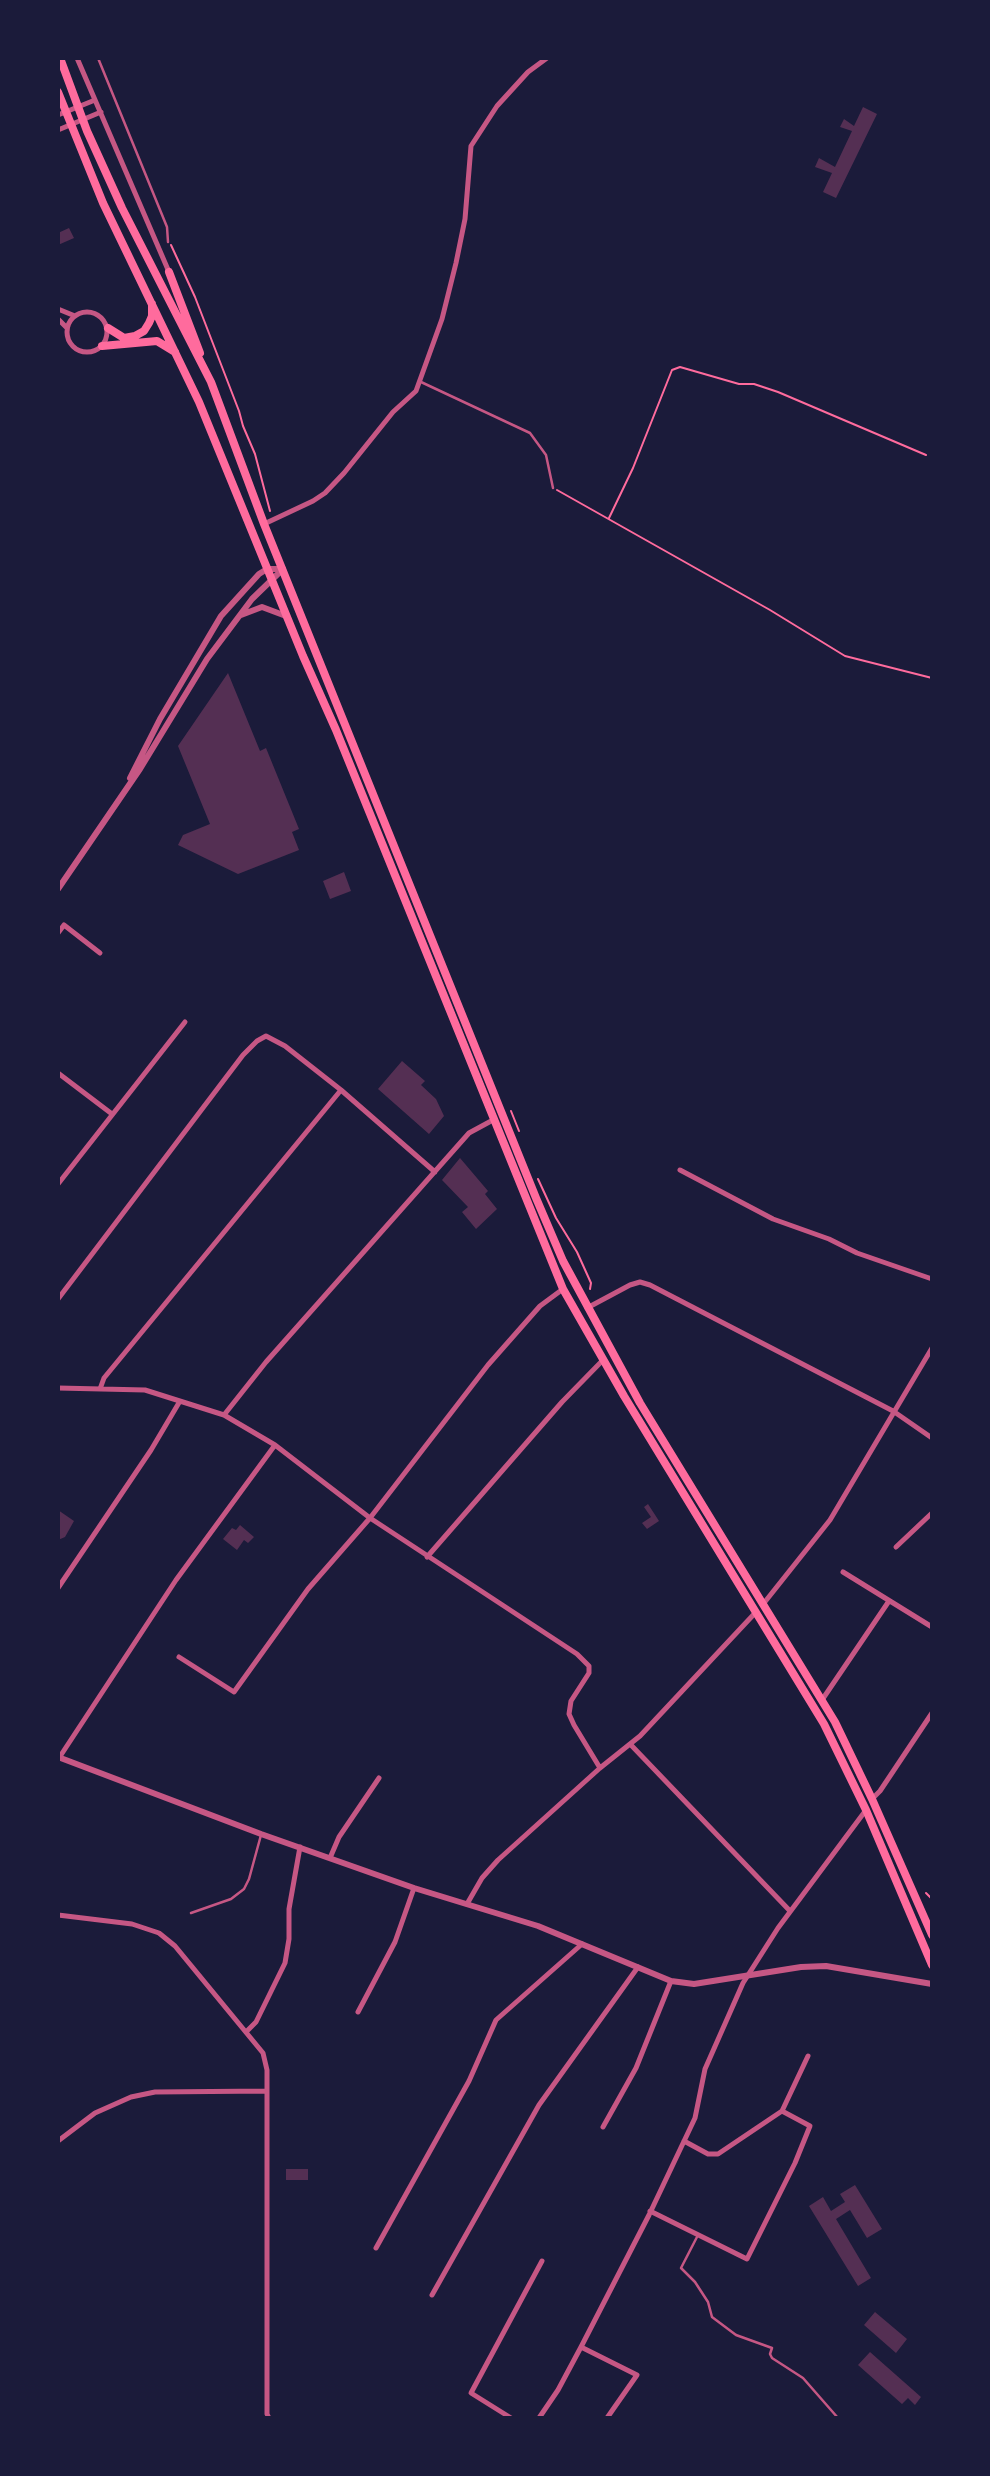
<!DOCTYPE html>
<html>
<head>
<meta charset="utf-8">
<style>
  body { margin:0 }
  #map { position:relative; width:990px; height:2476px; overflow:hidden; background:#1b1b3a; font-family:"Work Sans",sans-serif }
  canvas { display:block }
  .frame { position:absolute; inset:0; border:60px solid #1b1b3a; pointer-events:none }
</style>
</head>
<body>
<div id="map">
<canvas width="990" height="2476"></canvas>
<div class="frame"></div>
</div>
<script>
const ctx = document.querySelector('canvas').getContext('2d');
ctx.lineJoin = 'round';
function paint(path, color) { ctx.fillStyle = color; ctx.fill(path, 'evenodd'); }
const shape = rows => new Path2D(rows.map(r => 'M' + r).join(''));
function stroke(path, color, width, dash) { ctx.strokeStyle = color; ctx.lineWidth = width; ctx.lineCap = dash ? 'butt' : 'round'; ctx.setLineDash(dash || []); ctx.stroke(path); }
const building = shape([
  [863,107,877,114,836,198,823,192,832,173,815,167,819,158,835,167,852,131,840,127,844,119,854,126],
  [69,228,74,238,58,245,58,233],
  [228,673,260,751,266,748,299,829,292,832,299,850,238,874,178,845,183,835,210,824,178,746],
  [344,872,351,891,330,899,323,881],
  [402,1061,425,1081,421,1085,436,1099,444,1116,429,1134,378,1089],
  [460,1158,488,1191,485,1194,497,1209,476,1229,462,1212,468,1207,442,1180],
  [648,1504,659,1521,647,1529,642,1523,651,1517,644,1507],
  [58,1510,74,1521,65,1537,58,1540],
  [240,1525,254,1537,248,1543,244,1540,237,1550,223,1539,232,1528,236,1530],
  [286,2169,308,2169,308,2180,286,2180],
  [855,2185,882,2229,867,2238,850,2210,836,2219,871,2278,858,2286,809,2206,823,2197,831,2211,845,2202,840,2194],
  [875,2312,907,2339,896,2353,864,2325],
  [870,2352,921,2397,915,2405,908,2398,902,2404,858,2365]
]);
const path = shape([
  [171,245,195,297,239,411,243,426,255,454,270,511],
  [557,490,770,610,845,656,932,678],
  [609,518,633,468,672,370,680,367,739,384,754,384,778,392,926,455],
  [511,1111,519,1131],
  [538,1179,556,1218,577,1252,591,1283,590,1289],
  [926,1893,932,1899]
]);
const service = shape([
  [98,58,167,227,168,242],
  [421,382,530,433,546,455,553,488],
  [191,1913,231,1899,244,1889,249,1879,261,1835],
  [698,2235,681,2268,695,2282,708,2302,712,2317,736,2335,772,2348,770,2354,772,2358,803,2378,838,2418]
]);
const minor = shape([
  [77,58,169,272],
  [58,115,95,100],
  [58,130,101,112],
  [58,309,75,316],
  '67 332a20 20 0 1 1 40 0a20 20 0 1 1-40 0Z',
  [58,319,67,328],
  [264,524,313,501,325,493,344,473,393,412,416,391,442,319,456,263,465,219,471,146,497,106,528,72,547,58],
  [58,933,64,925,100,953],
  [58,1073,112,1114],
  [680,1170,773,1219,829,1239,857,1253,932,1279],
  [58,1184,185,1022],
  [58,1299,243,1055,257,1041,266,1036,285,1046,341,1090,435,1172],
  [587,1308,630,1285,640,1282,650,1285,893,1411,932,1438],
  [58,1388,145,1390,224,1415,275,1445,370,1518,577,1654,589,1666,589,1673,571,1701,569,1714,574,1725,600,1768],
  [100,1389,104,1378,341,1090],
  [224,1415,266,1362,469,1133,493,1120],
  [896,1547,932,1513],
  [427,1557,562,1402,603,1360],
  [843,1572,932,1627],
  [58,1588,151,1450,180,1401],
  [764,1603,830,1520,932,1348],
  [179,1657,234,1692,308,1589,370,1518,488,1365,540,1306,563,1289],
  [822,1700,889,1601],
  [631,1745,790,1911],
  [59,1758,176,1580,275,1445],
  [872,1799,880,1791,932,1713],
  [330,1858,339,1837,379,1778],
  [467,1904,482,1878,498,1860,600,1768,640,1736,756,1612],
  [58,1915,132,1924,159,1933,175,1946,263,2053,267,2070,267,2414,269,2418],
  [358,2012,395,1942,414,1888],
  [246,2032,256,2022,285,1963,289,1939,289,1909,300,1847],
  [603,2127,636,2068,671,1981],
  [58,2141,95,2113,131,2097,155,2092,267,2091],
  [684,2141,708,2154,718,2154,782,2111,808,2056],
  [650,2211,747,2259,795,2163,810,2126,782,2111],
  [376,2248,469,2081,496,2020,582,1944],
  [432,2295,539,2105,638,1967],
  [581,2347,637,2375,607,2418],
  [511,2418,471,2393,542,2261],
  [539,2418,558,2390,581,2347,649,2215,695,2118,705,2069,743,1983,778,1928,866,1810]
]);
const tertiary = shape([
  [241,615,262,607,286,616],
  [130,778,160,719,221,616,259,574,267,569,283,569],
  [58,889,140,769,207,659,252,599,283,569],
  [58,1757,261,1834,414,1888,538,1926,671,1981,694,1984,801,1967,826,1966,932,1984]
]);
const primary = shape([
  [60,58,87,131,122,208,211,382,264,524,536,1198,563,1261,640,1403,835,1722,872,1799,932,1935],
  [58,92,103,203,199,402,303,656,336,730,563,1289,624,1396,824,1724,866,1810,932,1965],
  [169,272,200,353],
  [108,328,124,338,135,336,144,331,149,323,152,316,152,304],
  [102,346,157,341,175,352]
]);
paint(building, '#542f53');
stroke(path, '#ff6b9d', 2);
stroke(service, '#c65784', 2.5);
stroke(minor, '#c65784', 5);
stroke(tertiary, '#c65784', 6);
stroke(primary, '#ff6b9d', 8);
</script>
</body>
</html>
